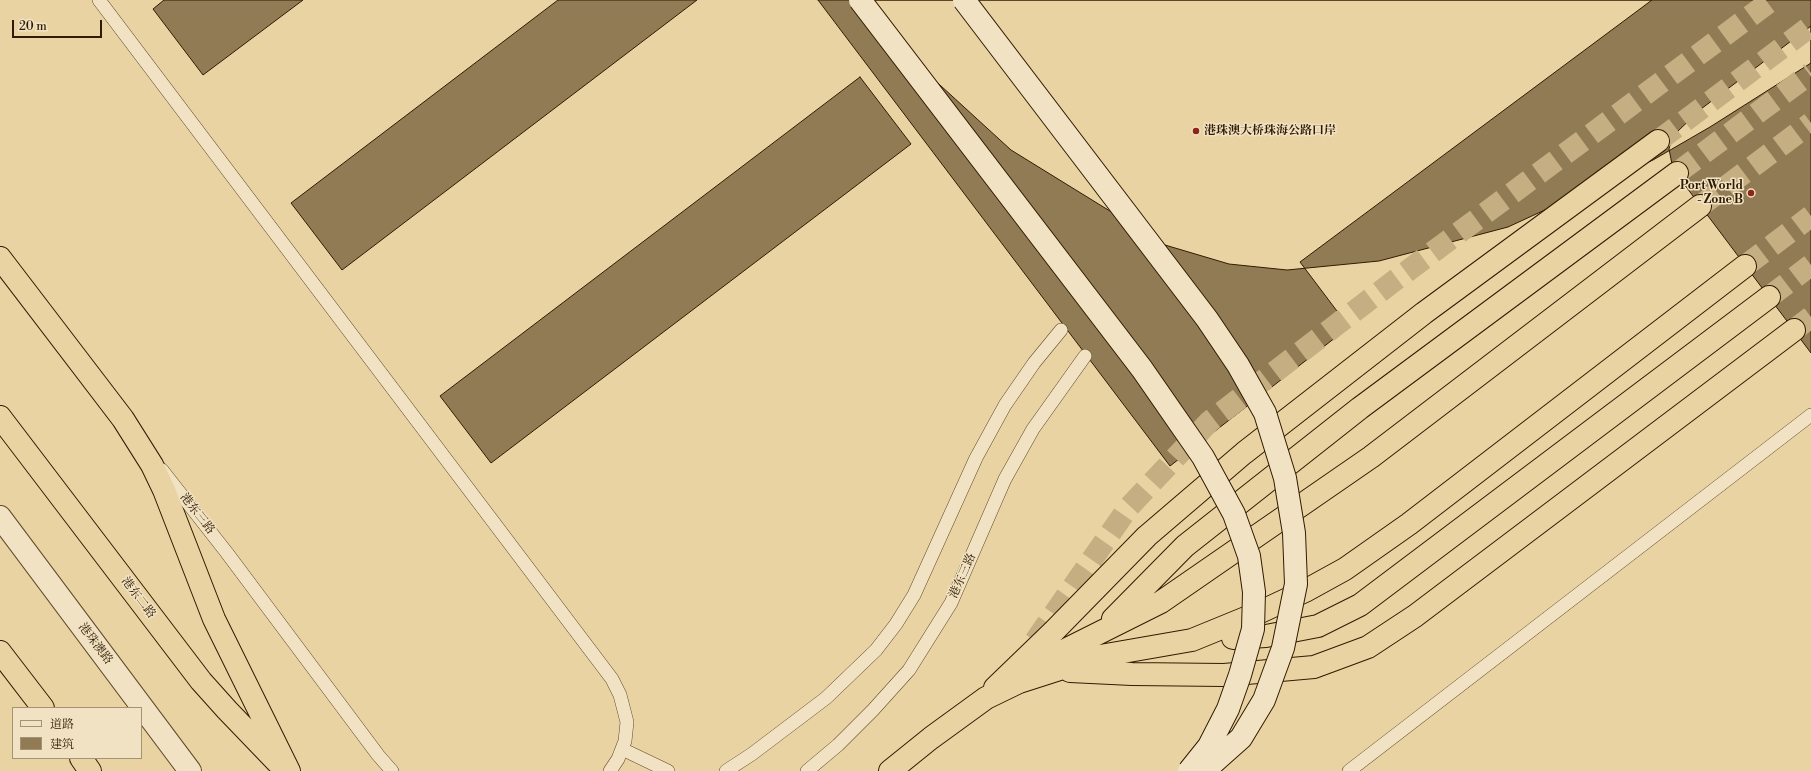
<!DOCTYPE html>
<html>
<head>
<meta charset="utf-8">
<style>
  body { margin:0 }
  #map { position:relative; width:1811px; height:771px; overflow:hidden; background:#ead3a3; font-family:"Libre Bodoni","Noto Serif SC",serif }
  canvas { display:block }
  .legend { position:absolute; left:12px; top:707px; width:130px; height:52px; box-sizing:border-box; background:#f1e2c3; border:1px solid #a49275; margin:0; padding:5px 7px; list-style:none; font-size:12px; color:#311b00 }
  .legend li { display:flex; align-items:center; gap:8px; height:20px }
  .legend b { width:20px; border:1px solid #a49275 }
  .scale { position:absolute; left:12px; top:20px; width:90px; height:18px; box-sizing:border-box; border:2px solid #311b00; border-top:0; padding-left:5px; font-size:12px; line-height:14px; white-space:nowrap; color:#311b00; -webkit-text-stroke:3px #f1e2c3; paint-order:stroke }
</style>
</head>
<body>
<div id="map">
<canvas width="1811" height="771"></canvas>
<ul class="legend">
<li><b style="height:5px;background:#f1e2c3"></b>道路</li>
<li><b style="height:11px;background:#917b55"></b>建筑</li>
</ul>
<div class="scale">20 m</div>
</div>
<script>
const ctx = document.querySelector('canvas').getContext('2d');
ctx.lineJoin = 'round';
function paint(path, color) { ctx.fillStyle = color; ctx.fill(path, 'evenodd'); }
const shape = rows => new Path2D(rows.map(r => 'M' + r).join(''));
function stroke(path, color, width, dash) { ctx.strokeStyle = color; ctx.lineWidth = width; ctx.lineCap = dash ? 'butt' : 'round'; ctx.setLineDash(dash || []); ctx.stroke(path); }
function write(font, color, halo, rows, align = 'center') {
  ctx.font = font + ' "Libre Bodoni","Noto Serif SC",serif'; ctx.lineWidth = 3; ctx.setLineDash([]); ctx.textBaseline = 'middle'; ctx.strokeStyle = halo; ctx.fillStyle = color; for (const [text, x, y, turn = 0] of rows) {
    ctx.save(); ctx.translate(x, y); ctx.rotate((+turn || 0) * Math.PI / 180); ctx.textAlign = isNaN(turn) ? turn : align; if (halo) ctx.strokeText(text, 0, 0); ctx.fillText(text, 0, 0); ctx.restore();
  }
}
const building = shape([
  [164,0,303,0,203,75,153,9,164,0],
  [558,0,697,0,342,270,291,203,558,0],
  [818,0,1652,0,1300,262,1349,327,1170,466,818,0],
  [863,0,1811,0,1811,63,1710,127,1653,160,1508,227,1379,261,1287,270,1229,264,1165,245,1011,150,917,64,863,0],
  [1811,26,1811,353,1681,180,1672,164,1669,149,1671,141,1678,131,1701,109,1811,26],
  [860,77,911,144,491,463,440,396,860,77]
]);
const trunkTunnel = shape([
  [1658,141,1811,26],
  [1677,173,1811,73],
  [1700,206,1811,123],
  [1745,266,1811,216],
  [1769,297,1811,265],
  [1794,330,1811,317],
  [1035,641,1128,508,1209,422,1394,281,1772,0]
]);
const service = shape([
  [99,0,612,679,620,695,627,722,625,741,618,759,610,771],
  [162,470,227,553,378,755,392,771],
  [622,749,668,771],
  [726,771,752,754,826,698,876,650,896,624,914,595,976,458,1005,405,1034,363,1061,330],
  [807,771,838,745,873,710,909,670,951,603,1005,479,1033,429,1085,356],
  [1349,771,1811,415]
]);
const minor = shape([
  [0,517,190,771]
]);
const trunk = shape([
  [0,258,123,419,152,465,164,490,214,619,289,771],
  [0,417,201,681,227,710,277,762],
  [1113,619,1185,546,1360,408,1677,173],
  [1233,638,1266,636,1318,626,1360,605,1769,297],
  [0,652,43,708],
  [1038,666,1069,648,1161,602,1371,457,1700,206],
  [1070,671,1132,674,1224,675,1314,667,1368,647,1415,616,1794,330],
  [995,688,1053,632,1147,536,1244,453,1424,313,1658,141],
  [81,758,90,771],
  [890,771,931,738,986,698,1019,682,1100,656,1192,640,1258,613,1305,591,1345,569,1409,524,1745,266]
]);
const secondaryBridge = shape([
  [860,0,1142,369,1203,457,1234,514,1249,556,1254,592,1253,629,1240,675,1228,709,1209,746,1189,771],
  [964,0,1207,319,1238,365,1265,413,1285,478,1294,533,1296,584,1283,648,1264,700,1241,738,1204,771]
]);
const markers = [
  [1196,131,4,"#8f2418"],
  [1751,193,4,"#8f2418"]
];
const poiNames = [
  ["港珠澳大桥珠海公路口岸",1204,131],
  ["Port World",1743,186,"right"],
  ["- Zone B",1743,200,"right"]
];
const streetNames = [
  ["港东三路",197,514,52],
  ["港东三路",963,576,-66],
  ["港东二路",138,598,53],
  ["港珠澳路",95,644,53]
];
paint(building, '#917b55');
stroke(building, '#311b00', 1);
stroke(trunkTunnel, '#c5ae82', 22, [22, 11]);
stroke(service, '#5f4929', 14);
stroke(minor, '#5f4929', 24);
stroke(trunk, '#311b00', 24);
stroke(service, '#f1e2c3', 13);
stroke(minor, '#f1e2c3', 22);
stroke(trunk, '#ead3a3', 22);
stroke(secondaryBridge, '#311b00', 24, []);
stroke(secondaryBridge, '#f1e2c3', 22);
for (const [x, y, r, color] of markers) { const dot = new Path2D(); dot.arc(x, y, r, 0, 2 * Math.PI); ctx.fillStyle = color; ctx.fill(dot); stroke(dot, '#f1e2c3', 1.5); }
write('bold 12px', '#311b00', '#f1e2c3', poiNames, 'left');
write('12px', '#311b00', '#f1e2c3', streetNames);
</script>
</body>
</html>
